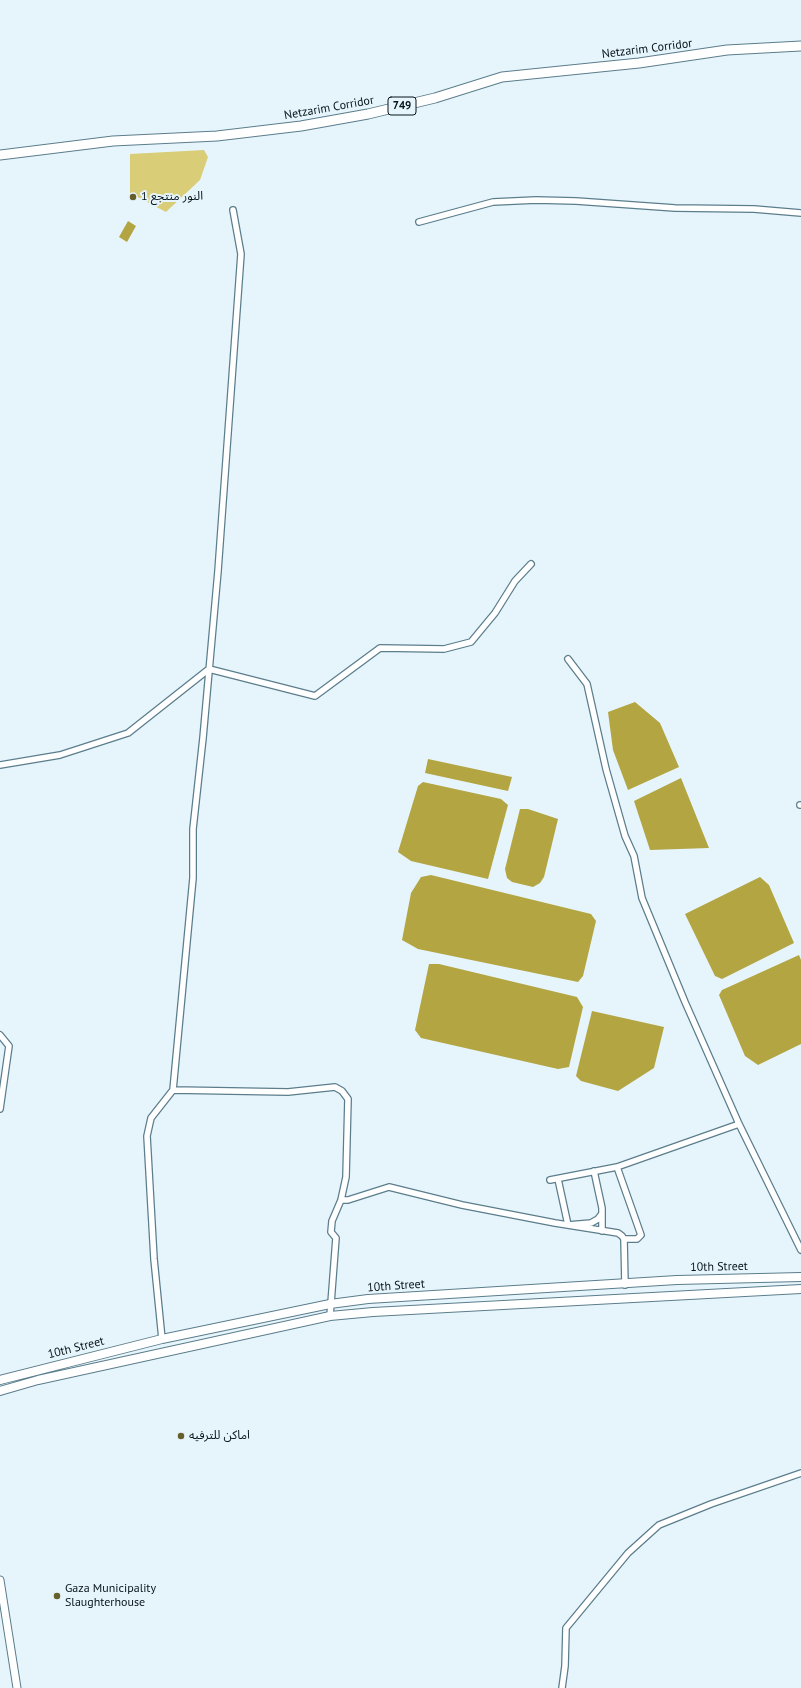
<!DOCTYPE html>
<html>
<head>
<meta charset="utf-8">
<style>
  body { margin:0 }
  canvas { display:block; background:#e6f5fc }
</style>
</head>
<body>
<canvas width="801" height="1688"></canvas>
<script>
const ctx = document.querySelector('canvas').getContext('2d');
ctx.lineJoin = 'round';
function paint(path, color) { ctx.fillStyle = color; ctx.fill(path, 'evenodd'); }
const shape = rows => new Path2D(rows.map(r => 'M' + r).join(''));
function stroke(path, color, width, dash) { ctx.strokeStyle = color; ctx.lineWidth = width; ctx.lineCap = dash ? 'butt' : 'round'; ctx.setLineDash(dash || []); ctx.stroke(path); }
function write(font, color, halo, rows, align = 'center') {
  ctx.font = font + ' "PT Sans","Noto Sans Arabic",sans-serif'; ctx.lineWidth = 4; ctx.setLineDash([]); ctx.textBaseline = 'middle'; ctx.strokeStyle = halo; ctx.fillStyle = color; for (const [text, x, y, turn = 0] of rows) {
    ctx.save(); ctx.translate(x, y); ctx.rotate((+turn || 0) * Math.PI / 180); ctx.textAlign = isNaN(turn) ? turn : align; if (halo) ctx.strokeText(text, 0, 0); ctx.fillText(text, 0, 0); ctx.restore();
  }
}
const green = shape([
  [204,150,208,157,200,180,166,212,130,193,130,154]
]);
const water = shape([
  [128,221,136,226,127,242,119,237],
  [635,702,660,723,679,767,628,790,613,750,608,712],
  [428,759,512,777,508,791,425,773],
  [681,778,709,848,650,850,634,801],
  [423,782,501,799,508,805,488,879,411,861,398,852,418,786],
  [520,809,528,809,558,819,544,877,540,883,533,887,512,882,507,878,505,869],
  [431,875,591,914,596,921,583,976,578,982,418,949,402,940,411,893,421,877],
  [760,877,769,885,794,943,722,979,715,976,685,914],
  [799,955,801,960,801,1044,758,1065,745,1056,719,995,722,990],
  [429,964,439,964,577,997,583,1007,569,1067,558,1069,421,1038,415,1030],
  [592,1011,664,1027,654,1068,618,1091,581,1081,576,1076]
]);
const minor = shape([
  [419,222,493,202,536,200,576,201,675,208,754,209,801,213],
  [568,659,587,684,606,769,625,836,634,856,642,898,685,1002,739,1124,801,1250],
  [0,765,60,755,128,733,209,669,315,696,380,648,444,649,471,642,495,613,515,581,531,564],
  [800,805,801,805],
  [0,1035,9,1046,0,1109],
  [173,1090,288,1092,335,1087,342,1091,348,1099,346,1177,341,1200,332,1221,331,1232,336,1238,330,1316],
  [617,1167,641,1235,637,1239,624,1239],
  [594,1171,602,1208,602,1231],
  [558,1179,568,1225,591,1223,598,1219,601,1215],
  [550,1180,617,1167,739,1124],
  [341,1200,348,1200,389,1187,462,1205,555,1223,618,1233,622,1236,624,1239,625,1285],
  [162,1339,154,1259,147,1136,151,1118,173,1090,193,878,193,829,203,738,218,571,241,254,233,210],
  [562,1688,565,1666,566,1628,628,1553,659,1525,711,1504,801,1473]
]);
const tertiary = shape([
  [0,1580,17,1688]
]);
const secondary = shape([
  [0,1380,162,1339,330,1304,368,1299,677,1280,801,1277],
  [0,1391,38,1380,330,1316,373,1312,801,1289]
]);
const primary = shape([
  [0,155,113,141,217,136,301,126,368,114,435,98,502,77,639,63,727,50,801,46]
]);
const markers = [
  [133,197,4,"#675f2b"],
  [181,1436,4,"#675f2b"],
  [57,1596,4,"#675f2b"]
];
const shields = [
  [402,106,28]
];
const shieldNames = [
  ["749",402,106]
];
const streetNames = [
  ["Netzarim Corridor",647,49,-7],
  ["Netzarim Corridor",329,108,-10],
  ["10th Street",719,1267,-1],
  ["10th Street",396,1286,-4],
  ["10th Street",76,1348,-14]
];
const poiNames = [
  ["1 النور منتجع",141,197],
  ["اماكن للترفيه",189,1436],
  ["Gaza Municipality",65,1589],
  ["Slaughterhouse",65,1603]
];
paint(green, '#dacd78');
paint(water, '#b3a542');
stroke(minor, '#5b7d8c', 8);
stroke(tertiary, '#5b7d8c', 9);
stroke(secondary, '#5b7d8c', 10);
stroke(primary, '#5b7d8c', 11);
stroke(minor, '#fff', 5.5);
stroke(tertiary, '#fff', 7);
stroke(secondary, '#fff', 8);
stroke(primary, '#fff', 9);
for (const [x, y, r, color] of markers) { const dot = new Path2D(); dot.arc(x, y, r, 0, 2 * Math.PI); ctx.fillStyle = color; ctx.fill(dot); stroke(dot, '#e6f5fc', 1.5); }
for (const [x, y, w] of shields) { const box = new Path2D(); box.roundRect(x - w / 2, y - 9, w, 18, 3); ctx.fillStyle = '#e6f5fc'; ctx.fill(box); stroke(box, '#061419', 1); }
write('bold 11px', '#061419', null, shieldNames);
write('12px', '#061419', '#e6f5fc', streetNames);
write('12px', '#061419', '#e6f5fc', poiNames, 'left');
</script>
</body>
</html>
